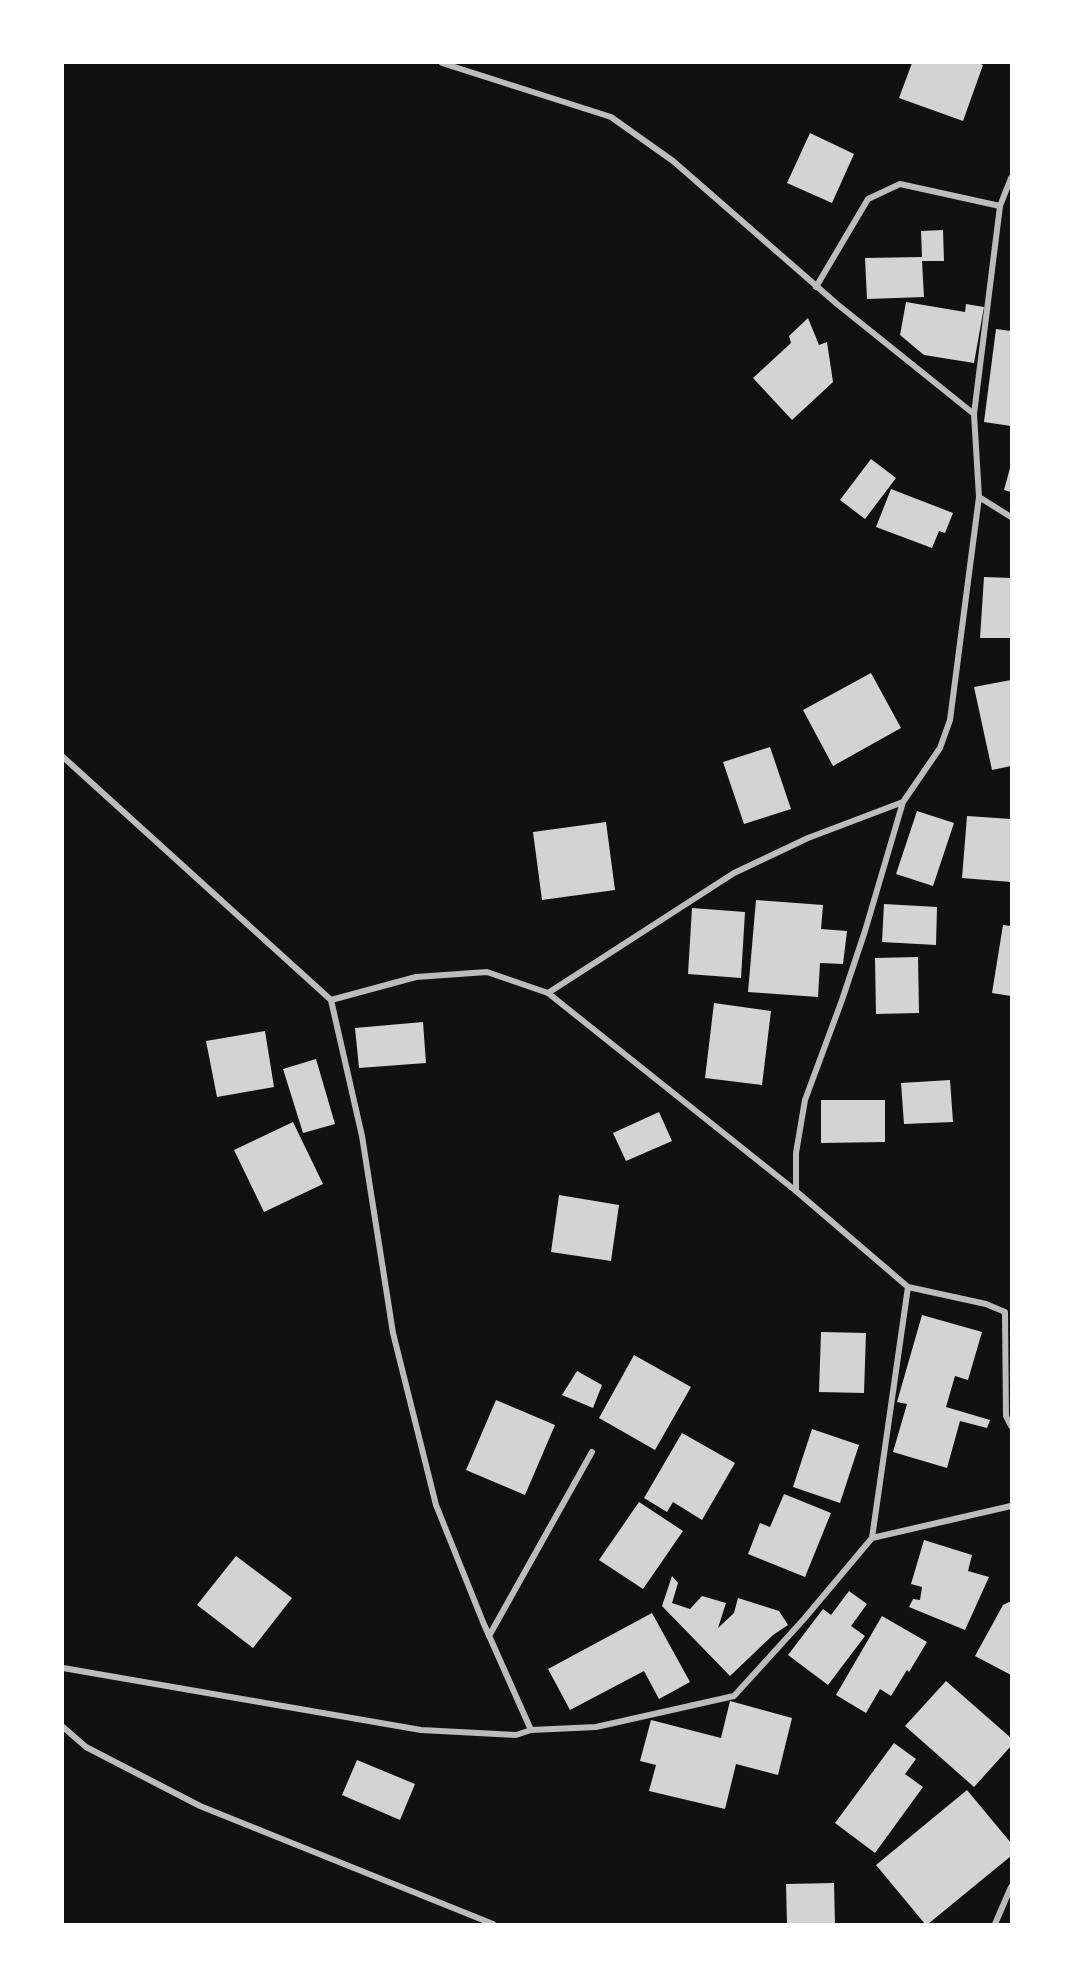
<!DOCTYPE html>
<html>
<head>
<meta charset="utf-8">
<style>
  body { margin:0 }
  #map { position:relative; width:1074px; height:1987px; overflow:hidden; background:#111; font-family:"Zilla Slab",serif }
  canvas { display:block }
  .frame { position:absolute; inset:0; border:64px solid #fff; pointer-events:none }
</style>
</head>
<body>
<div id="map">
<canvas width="1074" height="1987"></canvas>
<div class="frame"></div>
</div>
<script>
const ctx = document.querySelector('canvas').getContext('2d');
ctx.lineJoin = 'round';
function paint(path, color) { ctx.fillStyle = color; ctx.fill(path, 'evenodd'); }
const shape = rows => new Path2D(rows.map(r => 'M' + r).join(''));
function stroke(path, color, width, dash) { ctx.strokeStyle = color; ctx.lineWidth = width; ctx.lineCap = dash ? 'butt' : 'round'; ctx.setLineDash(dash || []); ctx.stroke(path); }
const building = shape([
  [912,63,978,63,983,65,963,121,899,98],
  [810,133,854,154,832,203,787,183],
  [943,230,944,261,922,261,924,297,867,299,865,258,922,257,921,231],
  [906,302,965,312,966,304,984,307,974,363,924,355,900,335],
  [808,318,819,345,827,342,833,382,792,420,753,378,791,343,789,336],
  [996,329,1011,331,1011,426,984,422],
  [871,459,896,478,865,519,840,500],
  [1010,468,1011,468,1011,492,1004,490],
  [891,489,953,513,945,533,939,531,932,548,876,527],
  [984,577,1011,578,1011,638,980,638],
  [871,673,901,728,833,766,803,710],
  [1011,680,1011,766,992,770,974,687],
  [770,747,791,809,744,824,723,762],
  [917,811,954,823,933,886,896,874],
  [967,816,1011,819,1011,882,962,878],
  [606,822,615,890,542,900,533,832],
  [756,900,823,905,821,929,847,931,843,964,820,963,818,997,748,992],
  [884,904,937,907,936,945,882,942],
  [692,908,745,912,741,978,688,974],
  [1003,925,1011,926,1011,996,992,993],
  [918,957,919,1013,876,1014,875,958],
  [714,1003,771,1011,762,1085,705,1078],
  [423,1022,426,1063,359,1068,355,1028],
  [265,1031,274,1087,217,1097,206,1041],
  [316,1059,335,1124,303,1133,283,1069],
  [950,1080,953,1122,904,1124,901,1083],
  [821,1100,885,1100,885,1142,821,1143],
  [659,1112,672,1141,626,1161,613,1133],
  [293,1122,323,1184,264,1212,234,1150],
  [559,1195,619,1205,611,1261,551,1252],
  [922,1315,982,1332,968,1380,955,1376,946,1407,990,1420,987,1428,960,1421,947,1468,893,1452,907,1404,897,1402],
  [821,1332,866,1333,864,1393,819,1392],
  [634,1355,691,1387,655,1450,599,1418],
  [577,1371,602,1385,593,1408,562,1395],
  [496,1400,555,1425,525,1495,466,1470],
  [812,1429,859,1445,840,1503,793,1487],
  [682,1433,735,1463,702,1520,673,1502,667,1512,644,1498],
  [784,1494,831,1513,805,1577,748,1554,760,1523,770,1527],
  [639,1502,683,1531,643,1589,599,1560],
  [924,1540,972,1555,968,1571,989,1577,965,1630,909,1607,913,1599,920,1600,922,1587,911,1584],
  [236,1556,292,1598,253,1648,197,1605],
  [672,1576,678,1583,672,1603,690,1609,702,1596,726,1603,718,1628,734,1613,738,1598,779,1611,788,1625,773,1635,730,1676,662,1606],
  [849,1591,867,1604,851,1626,865,1636,828,1685,788,1655,823,1609,831,1615],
  [1011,1601,1011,1675,975,1656,1003,1605],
  [652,1613,690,1682,659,1699,644,1671,570,1710,548,1669],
  [882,1616,927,1642,909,1672,907,1670,891,1696,880,1689,866,1713,836,1695],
  [946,1681,1011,1738,1011,1746,974,1787,905,1726],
  [730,1701,792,1718,778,1775,736,1764,725,1809,649,1791,656,1765,640,1761,651,1720,721,1738],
  [894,1743,916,1759,905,1774,923,1787,875,1853,835,1823],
  [357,1760,415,1784,400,1820,342,1795],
  [967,1790,1011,1843,1011,1856,928,1924,925,1924,876,1865],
  [834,1883,835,1924,787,1924,786,1884]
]);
const minor = shape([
  [442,63,611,117,673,161,837,304,974,414],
  [816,287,868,199,900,184,1000,206],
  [979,497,1011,517],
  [63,757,331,1000,362,1136,393,1333,436,1505,483,1622,531,1730],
  [548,993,734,873,808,838,903,802],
  [331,1000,416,977,487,972,548,993,796,1191,908,1287,986,1304,1005,1312,1006,1416,1011,1426],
  [796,1191,796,1153,805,1100,842,1000,865,931,903,802,940,748,950,720,979,497,974,414,1000,206,1011,178],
  [872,1538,1011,1506],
  [489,1636,592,1452],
  [63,1668,421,1730,516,1735,531,1730,596,1727,734,1696,804,1619,872,1538,908,1287],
  [63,1727,86,1747,200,1806,493,1924],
  [995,1924,1011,1887]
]);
paint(building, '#d3d3d3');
stroke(minor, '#bcbcbc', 6);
</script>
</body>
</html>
